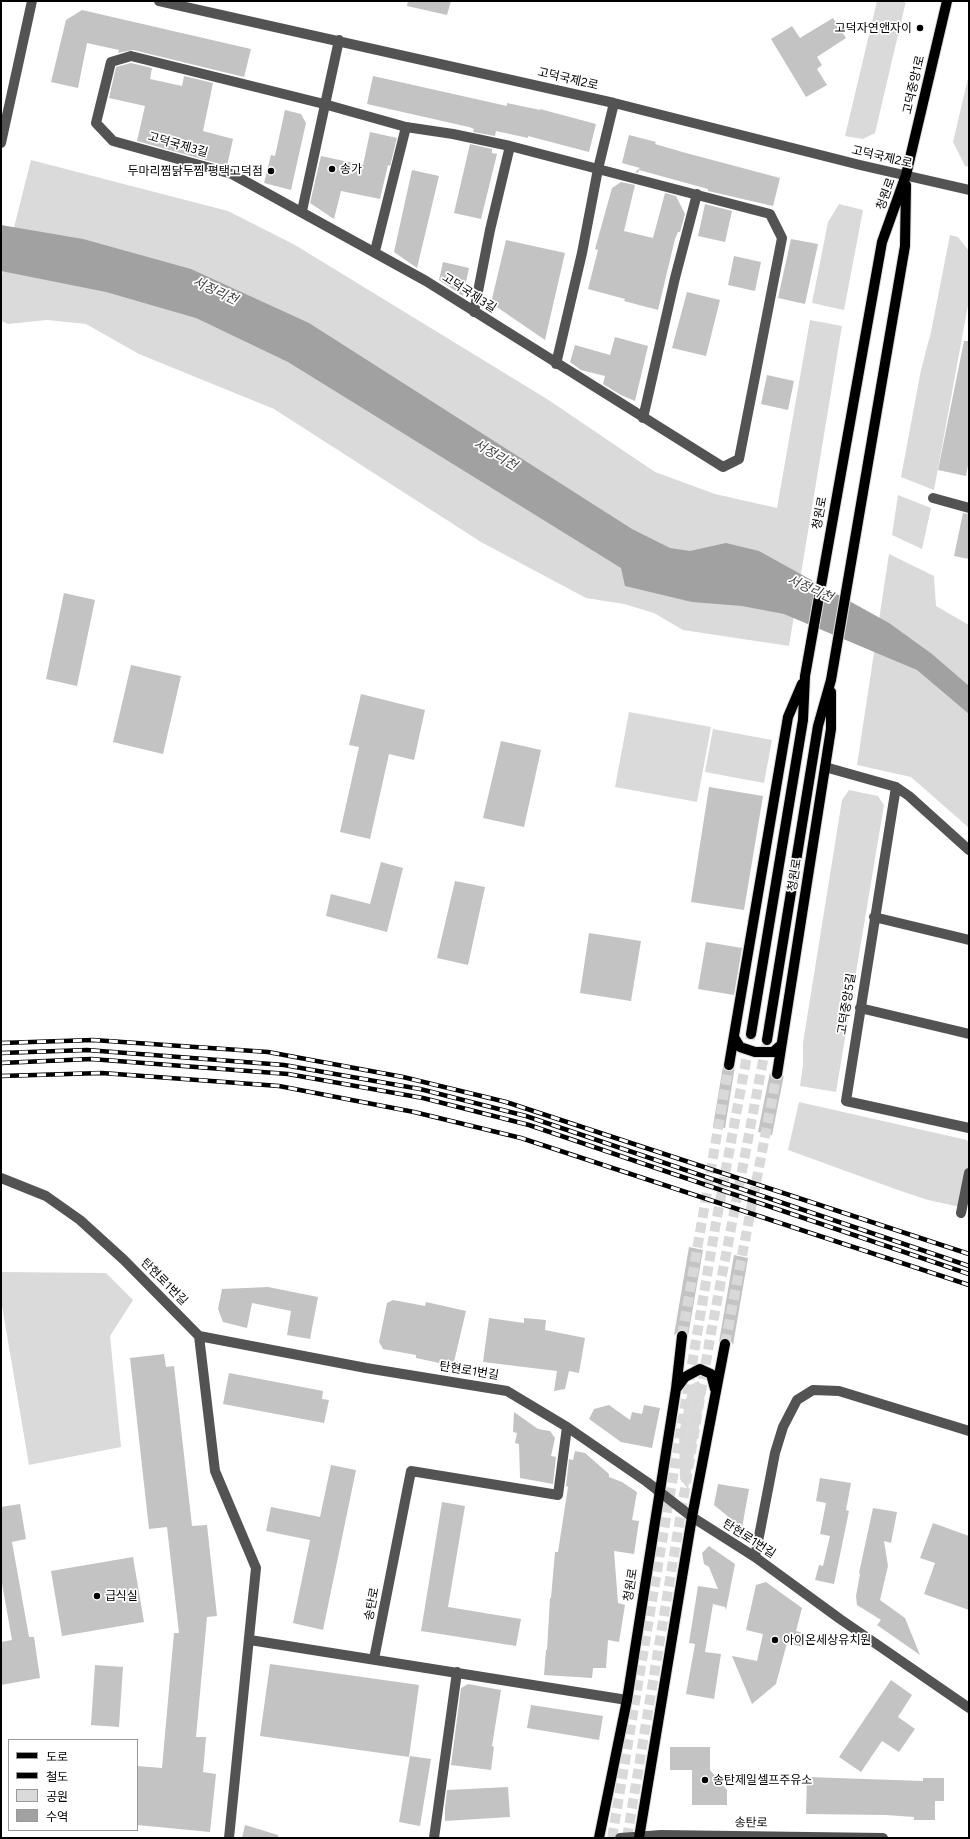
<!DOCTYPE html>
<html>
<head>
<meta charset="utf-8">
<style>
  body { margin:0 }
  #map { position:relative; width:970px; height:1839px; overflow:hidden; background:#fff; font-family:Figtree,"Noto Sans KR",sans-serif }
  canvas { display:block }
  .frame { position:absolute; inset:0; border:2px solid #000; pointer-events:none }
  .legend { position:absolute; left:8px; top:1739px; width:130px; height:92px; box-sizing:border-box; background:#fff; border:1px solid #999; margin:0; padding:5px 7px; list-style:none; font-size:12px; color:#000 }
  .legend li { display:flex; align-items:center; gap:8px; height:20px }
  .legend b { width:20px; border:1px solid #999 }
</style>
</head>
<body>
<div id="map">
<canvas width="970" height="1839"></canvas>
<div class="frame"></div>
<ul class="legend">
<li><b style="height:5px;background:#000"></b>도로</li>
<li><b style="height:5px;background:#000"></b>철도</li>
<li><b style="height:11px;background:#dadada"></b>공원</li>
<li><b style="height:11px;background:#a1a1a1"></b>수역</li>
</ul>
</div>
<script>
const ctx = document.querySelector('canvas').getContext('2d');
ctx.lineJoin = 'round';
function paint(path, color) { ctx.fillStyle = color; ctx.fill(path, 'evenodd'); }
const shape = rows => new Path2D(rows.map(r => 'M' + r).join(''));
function stroke(path, color, width, dash) { ctx.strokeStyle = color; ctx.lineWidth = width; ctx.lineCap = dash ? 'butt' : 'round'; ctx.setLineDash(dash || []); ctx.stroke(path); }
function write(font, color, halo, rows, align = 'center') {
  ctx.font = font + ' Figtree,"Noto Sans KR",sans-serif'; ctx.lineWidth = 3.5; ctx.setLineDash([]); ctx.textBaseline = 'middle'; ctx.strokeStyle = halo; ctx.fillStyle = color; for (const [text, x, y, turn = 0] of rows) {
    ctx.save(); ctx.translate(x, y); ctx.rotate((+turn || 0) * Math.PI / 180); ctx.textAlign = isNaN(turn) ? turn : align; if (halo) ctx.strokeText(text, 0, 0); ctx.fillText(text, 0, 0); ctx.restore();
  }
}
const green = shape([
  [877,1,906,1,875,133,863,139,845,136],
  [969,74,969,167,965,166,953,142],
  [31,160,228,211,295,245,547,399,655,472,715,494,777,508,810,320,842,326,789,646,683,630,654,613,624,604,586,598,481,542,274,409,139,354,86,324,47,320,8,324,1,321,1,279],
  [839,204,863,210,844,310,812,303,828,222],
  [950,235,958,237,969,251,969,300,934,490,901,477,921,370,931,332],
  [898,495,931,508,922,549,892,535],
  [889,554,934,576,936,606,969,625,969,828,911,777,857,765],
  [629,712,711,727,697,802,615,787],
  [713,729,772,740,764,783,705,772],
  [849,790,878,796,884,805,836,1092,800,1086,803,1065,803,1043,842,800],
  [799,1102,967,1140,969,1144,969,1174,960,1207,928,1200,898,1190,788,1150],
  [1,1272,106,1273,133,1300,110,1336,121,1447,29,1465,1,1300],
  [698,1381,706,1389,688,1489,680,1479,679,1433,689,1386]
]);
const water = shape([
  [1,225,83,239,191,269,309,323,632,529,670,548,690,551,726,543,759,551,889,623,932,654,969,686,969,714,917,670,784,614,742,606,692,602,625,586,621,568,288,362,196,318,106,292,1,271]
]);
const building = shape([
  [408,1,451,1,447,15,407,6],
  [82,10,251,49,244,77,133,50,118,53,119,50,87,43,78,88,51,82,66,20],
  [833,18,846,38,817,57,822,65,817,69,827,85,806,97,771,39,792,26,800,38],
  [131,63,152,68,150,79,182,86,184,76,213,83,203,131,233,139,227,166,137,141,145,106,109,98,116,67],
  [373,76,507,106,507,103,540,110,540,109,596,124,589,152,528,136,528,138,496,131,495,136,473,132,474,129,469,127,367,104],
  [285,110,301,114,306,123,291,190,264,183,271,155,275,156],
  [370,132,397,138,390,166,388,165,380,199,341,191,334,219,310,203,321,156,363,165],
  [629,135,656,142,655,144,686,153,780,178,773,206,708,191,708,189,639,170,638,173,635,172,640,168,622,163],
  [470,144,492,149,492,153,497,154,481,219,454,213],
  [412,170,439,176,417,268,394,252],
  [621,182,635,185,624,231,653,238,665,193,676,196,685,214,680,232,678,232,675,239,658,310,624,301,625,299,588,289,598,250,595,249,612,188],
  [705,204,732,211,725,242,698,236],
  [791,239,818,244,805,304,778,298],
  [506,240,565,253,545,340,491,303],
  [734,256,761,262,755,291,728,285],
  [443,262,469,268,463,296,439,280],
  [687,292,720,300,706,356,672,348],
  [615,337,648,346,635,401,621,395,603,384,605,376,581,370,570,362,575,345,610,355],
  [964,341,969,341,969,460,966,476,938,470],
  [767,375,794,381,788,410,761,404],
  [963,513,969,514,969,559,954,556],
  [64,593,95,600,77,686,46,679],
  [131,665,181,676,163,754,113,742],
  [361,694,425,710,414,760,389,754,370,839,340,832,359,747,349,745],
  [501,741,541,750,524,827,483,818],
  [709,787,763,796,744,910,691,902],
  [381,862,403,868,387,932,326,916,331,894,370,904],
  [455,881,485,887,468,965,437,958],
  [589,933,641,941,631,1001,580,993],
  [706,942,742,948,734,995,698,989],
  [723,1066,725,1070,728,1071,734,1069,735,1066,725,1128,713,1126],
  [770,1072,771,1077,776,1080,780,1080,784,1075,772,1135,758,1132],
  [689,1247,703,1250,688,1336,686,1331,682,1330,674,1335],
  [734,1255,748,1258,733,1345,730,1339,726,1338,723,1338,719,1342],
  [268,1287,318,1297,310,1339,287,1335,291,1311,252,1303,247,1328,223,1322,218,1309,222,1289],
  [393,1300,425,1306,426,1302,466,1311,453,1366,416,1358,416,1355,383,1349,379,1342,387,1303],
  [489,1318,524,1323,524,1318,546,1320,545,1330,585,1338,579,1373,569,1371,565,1389,554,1391,557,1371,483,1362],
  [164,1354,166,1367,174,1366,192,1526,207,1525,217,1616,207,1617,196,1737,206,1737,203,1772,216,1774,210,1832,137,1825,137,1766,162,1768,174,1633,179,1633,167,1527,149,1529,130,1358],
  [229,1373,323,1391,322,1399,329,1400,324,1423,223,1404],
  [609,1405,630,1420,632,1412,642,1414,644,1405,660,1408,652,1448,621,1442,589,1419,594,1409],
  [514,1412,538,1429,550,1431,555,1438,551,1456,556,1457,553,1484,520,1478,519,1444,515,1443,517,1433,513,1432],
  [575,1451,585,1453,609,1474,609,1477,622,1482,637,1492,632,1520,639,1521,634,1554,614,1551,618,1603,625,1605,619,1642,608,1640,606,1668,593,1668,592,1678,544,1675,546,1650,547,1650,550,1598,551,1598,555,1552,558,1552,568,1487,566,1486,569,1459,573,1460],
  [331,1465,356,1470,323,1630,293,1623,310,1540,266,1531,271,1507,320,1517],
  [820,1478,851,1483,846,1510,849,1511,834,1584,815,1580,819,1565,823,1566,830,1536,820,1534,826,1503,816,1501],
  [718,1484,749,1489,742,1528,714,1505],
  [442,1502,465,1506,448,1607,521,1619,516,1646,421,1631],
  [20,1504,26,1539,12,1542,29,1637,34,1637,40,1678,1,1685,1,1642,12,1640,1,1578,1,1507],
  [873,1508,897,1512,891,1543,884,1541,888,1566,880,1600,905,1618,920,1655,877,1625,881,1620,857,1605,856,1596,860,1574,859,1573],
  [933,1523,969,1536,969,1610,924,1594,935,1563,920,1558],
  [709,1546,735,1564,726,1610,725,1607,713,1604,705,1652,721,1654,714,1699,686,1694,695,1644,689,1643,698,1586,718,1589,709,1567,704,1564,702,1553],
  [133,1557,144,1622,62,1636,51,1571],
  [766,1582,802,1608,796,1631,806,1634,803,1647,787,1643,776,1684,752,1704,732,1656,757,1661,763,1634,746,1630,756,1585],
  [270,1664,419,1685,409,1757,260,1736],
  [95,1665,123,1667,119,1727,91,1725],
  [891,1680,912,1695,898,1717,915,1729,899,1752,882,1741,861,1772,839,1757],
  [468,1684,501,1690,492,1746,494,1747,491,1770,451,1765,461,1688],
  [531,1705,603,1716,599,1740,527,1728],
  [670,1747,710,1747,710,1770,727,1790,727,1805,692,1805,692,1770,670,1770],
  [410,1756,431,1759,420,1826,399,1822],
  [807,1777,923,1781,923,1778,944,1778,944,1801,935,1801,935,1820,914,1820,914,1817,886,1815,806,1814],
  [508,1787,510,1817,445,1821,445,1808,447,1790],
  [245,1825,278,1835,278,1838,242,1838]
]);
const majorTunnel = shape([
  [682,1336,729,1065],
  [725,1344,777,1074],
  [612,1838,715,1228,751,1034],
  [627,1838,710,1338,767,1040]
]);
const minor = shape([
  [159,1,614,103,860,165,969,190],
  [131,56,324,104,406,127,453,134,510,146,770,214,782,238,739,459,723,467,426,281,232,174,113,141,96,123,111,62,131,56],
  [1,143,32,1],
  [302,211,339,40],
  [375,251,406,127],
  [474,312,490,230,510,146],
  [556,364,582,253,598,169,614,103],
  [643,418,675,278,697,194],
  [933,498,969,508],
  [825,767,896,787,909,796,969,850],
  [896,787,846,1101,969,1128],
  [874,917,969,940],
  [860,1008,969,1034],
  [1,1178,46,1196,80,1220,124,1260,199,1336,366,1368,507,1391,567,1427,647,1482,692,1517,755,1557,840,1619,969,1708],
  [961,1213,969,1173],
  [199,1336,215,1471,256,1568,229,1838],
  [755,1557,775,1453,783,1427,797,1400,813,1390,839,1391,969,1431],
  [250,1640,627,1700],
  [374,1659,411,1471,558,1495,567,1427],
  [434,1838,457,1672],
  [620,1838,661,1835,883,1838]
]);
const major = shape([
  [751,1034,803,720,805,676,882,242,906,175,947,1],
  [734,1037,740,1047,755,1052,773,1052,781,1045],
  [767,1040,818,726,831,680,905,246,906,185],
  [729,1065,788,717,802,684],
  [777,1074,831,729,831,692],
  [676,1389,685,1377,700,1369,711,1374,715,1389],
  [599,1838,627,1700,676,1389,682,1336],
  [639,1838,692,1517,725,1344]
]);
const rail = shape([
  [1,1043,93,1040,268,1052,403,1077,506,1102,969,1254],
  [1,1053,87,1050,284,1065,420,1089,526,1116,969,1266],
  [1,1063,91,1059,288,1074,423,1098,529,1125,969,1274],
  [1,1076,102,1073,279,1086,414,1112,521,1138,969,1285]
]);
const markers = [
  [920,28,4,"#000"],
  [332,169,4,"#000"],
  [271,171,4,"#000"],
  [97,1596,4,"#000"],
  [775,1640,4,"#000"],
  [705,1780,4,"#000"]
];
const poiNames = [
  ["고덕자연앤자이",912,28,"right"],
  ["송가",340,169],
  ["두마리찜닭두찜 평택고덕점",263,171,"right"],
  ["급식실",105,1596],
  ["아이온세상유치원",783,1640],
  ["송탄제일셀프주유소",713,1780]
];
const streetNames = [
  ["고덕국제2로",568,79,13],
  ["고덕중앙1로",914,85,-77],
  ["고덕국제3길",178,145,16],
  ["고덕국제2로",882,157,13],
  ["청원로",886,194,-70],
  ["고덕국제3길",469,293,33],
  ["청원로",820,513,-80],
  ["청원로",795,875,-81],
  ["고덕중앙5길",847,1004,-81],
  ["탄현로1번길",164,1282,45],
  ["탄현로1번길",469,1371,9],
  ["탄현로1번길",749,1539,33],
  ["청원로",631,1585,-81],
  ["송탄로",372,1604,-79],
  ["송탄로",751,1823,1]
];
const waterNames = [
  ["서정리천",215,291,25],
  ["서정리천",495,455,30],
  ["서정리천",810,589,24]
];
paint(green, '#dadada');
paint(water, '#a1a1a1');
paint(building, '#c3c3c3');
stroke(majorTunnel, '#d9d9d9', 10, [10, 5]);
stroke(major, '#dbdbdb', 12);
stroke(minor, '#535353', 10);
stroke(major, '#000', 10);
stroke(rail, '#000', 4.5);
stroke(rail, '#fff', 3, [9]);
for (const [x, y, r, color] of markers) { const dot = new Path2D(); dot.arc(x, y, r, 0, 2 * Math.PI); ctx.fillStyle = color; ctx.fill(dot); stroke(dot, '#fff', 1.5); }
write('12px', '#000', '#fff', poiNames, 'left');
write('12px', '#000', '#fff', streetNames);
write('italic 13px', '#424242', '#fff', waterNames);
</script>
</body>
</html>
